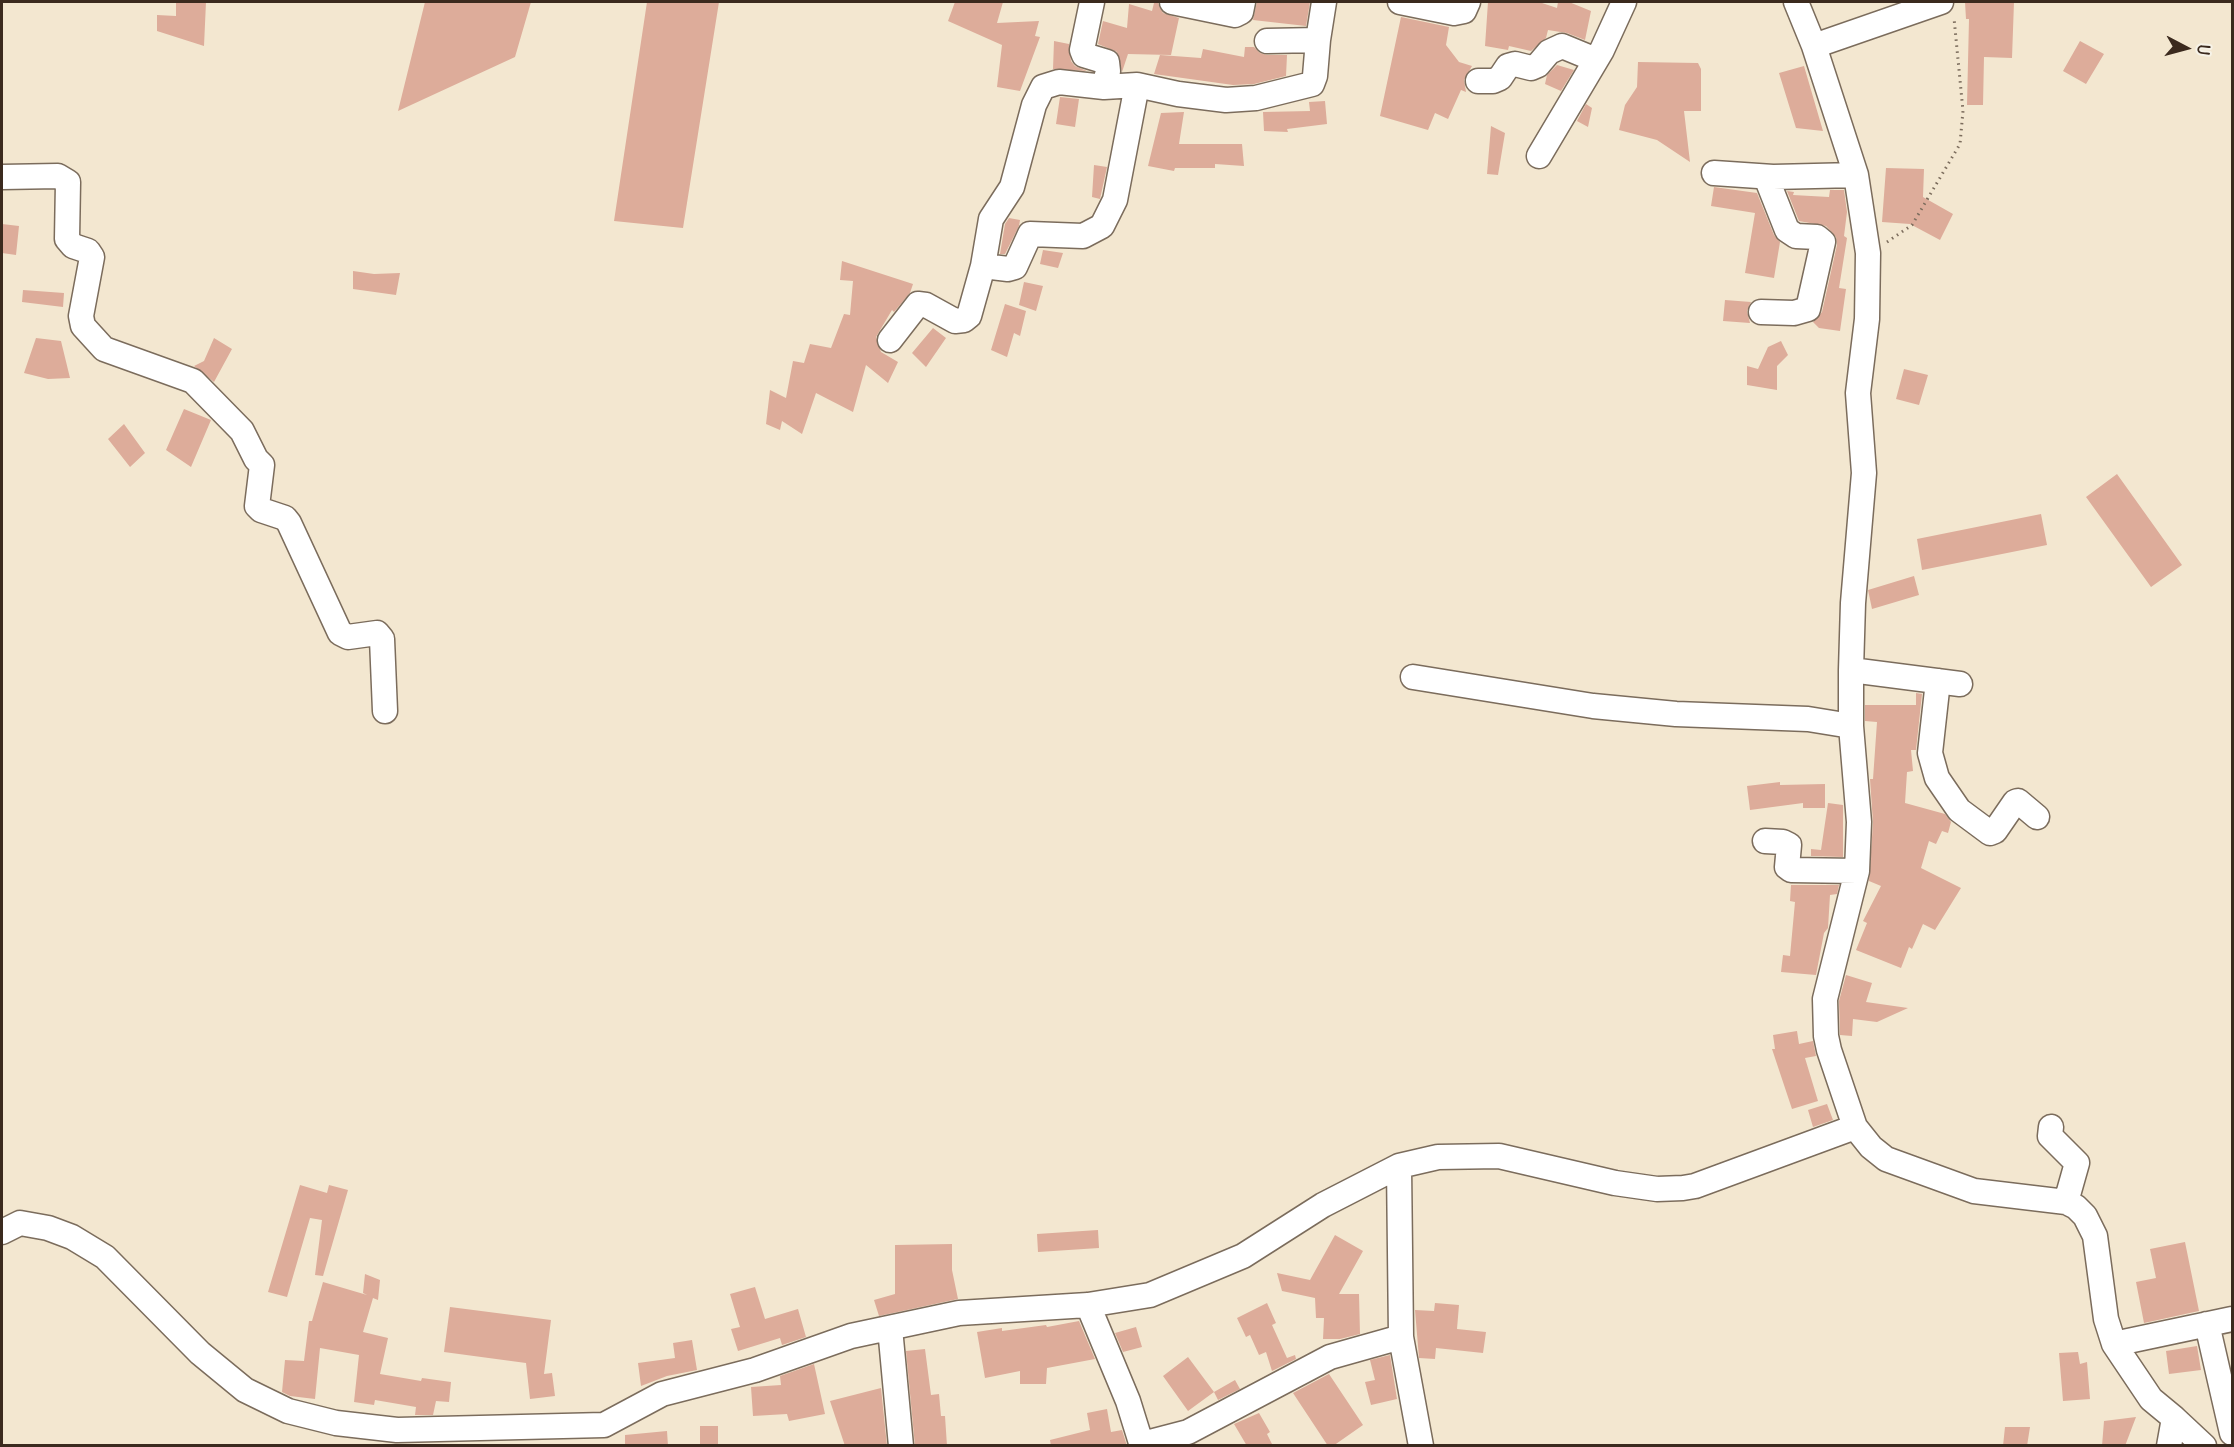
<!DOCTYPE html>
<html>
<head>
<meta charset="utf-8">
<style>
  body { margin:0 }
  #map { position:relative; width:2234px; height:1447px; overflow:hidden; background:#f3e7d0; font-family:Delius,sans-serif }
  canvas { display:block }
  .frame { position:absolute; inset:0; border:3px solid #3b2a1e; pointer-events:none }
  .north { position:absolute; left:2156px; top:18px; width:60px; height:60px; -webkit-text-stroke:4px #f7f3e8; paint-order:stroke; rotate:96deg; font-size:16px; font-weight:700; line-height:24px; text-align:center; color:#3b2a1e }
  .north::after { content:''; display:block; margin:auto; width:21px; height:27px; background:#3b2a1e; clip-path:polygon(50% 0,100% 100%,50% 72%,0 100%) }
</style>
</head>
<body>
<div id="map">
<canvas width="2234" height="1447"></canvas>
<div class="frame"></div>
<div class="north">U</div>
</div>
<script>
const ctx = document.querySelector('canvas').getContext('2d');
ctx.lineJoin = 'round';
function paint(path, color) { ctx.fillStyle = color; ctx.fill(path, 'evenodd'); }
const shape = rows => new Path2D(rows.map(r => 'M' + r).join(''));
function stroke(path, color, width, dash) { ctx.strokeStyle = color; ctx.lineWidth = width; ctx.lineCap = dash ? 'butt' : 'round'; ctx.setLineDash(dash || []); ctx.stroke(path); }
const building = shape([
  [176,2,206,2,204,46,157,31,157,15,176,16],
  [425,2,531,2,515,57,398,111],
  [647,2,719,2,683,228,614,221],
  [955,2,1003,2,997,23,1039,21,1035,36,1040,37,1020,91,997,87,1002,45,948,21],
  [1257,2,1310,2,1306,26,1253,20],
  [1488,2,1539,2,1557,8,1558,2,1569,2,1591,11,1585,40,1567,33,1548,30,1546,38,1531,51,1509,46,1508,50,1485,46],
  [1965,2,2014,2,2012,58,1984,57,1983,105,1967,105,1969,19,1966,19],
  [1154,3,1158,3,1163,13,1179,18,1171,55,1128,54,1122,72,1117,52,1098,44,1103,21,1127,28,1129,4,1152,11],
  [1401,17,1449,27,1446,45,1459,62,1472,66,1464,80,1466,92,1461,90,1448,119,1435,113,1428,130,1380,116],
  [1054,41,1069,44,1071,61,1075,66,1087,71,1053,69],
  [2080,41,2104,54,2086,84,2063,71],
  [1245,47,1254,47,1260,53,1267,55,1287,55,1286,76,1254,84,1233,85,1154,74,1160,55,1201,58,1203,49,1244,57],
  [1638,62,1698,63,1701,69,1701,111,1684,111,1690,162,1657,140,1619,130,1625,105,1637,87],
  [1557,65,1574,70,1561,91,1545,84,1547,75],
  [1804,66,1823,131,1796,128,1779,73],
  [1060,97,1079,99,1075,127,1056,124],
  [1325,101,1327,124,1287,129,1288,132,1264,131,1263,112,1310,111,1309,102],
  [1586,104,1592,108,1588,127,1577,121],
  [1184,112,1179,144,1242,144,1244,166,1215,164,1215,168,1175,168,1174,171,1148,166,1161,113],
  [1491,126,1505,133,1498,175,1487,174],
  [1094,165,1107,167,1100,199,1092,197],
  [1886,168,1924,169,1923,197,1953,214,1940,240,1910,224,1882,222],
  [1714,187,1757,193,1774,235,1780,242,1774,278,1745,273,1755,213,1711,206],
  [1830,190,1844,190,1847,212,1844,236,1847,238,1839,288,1846,289,1840,331,1819,328,1813,322,1822,312,1837,245,1836,237,1826,226,1799,221,1787,191,1794,192,1793,195,1829,197],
  [1009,218,1020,220,1019,226,1005,254,1000,254,1005,224],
  [2,224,19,226,16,255,2,253],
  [1043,250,1063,253,1058,268,1040,264],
  [842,261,913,284,910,293,894,312,892,310,876,337,881,352,898,362,888,383,866,365,853,412,816,393,802,434,782,421,780,430,766,424,770,390,786,398,793,361,804,363,810,344,831,348,844,314,850,315,853,281,840,280],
  [353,271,374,274,400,273,396,295,353,289],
  [1024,282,1043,286,1036,311,1019,305],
  [23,290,64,293,63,307,22,302],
  [1725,300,1751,302,1747,311,1750,323,1723,321],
  [1005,304,1026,311,1020,336,1014,333,1007,357,991,350],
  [933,328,946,338,926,367,912,353],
  [36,338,61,341,70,378,48,379,24,373],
  [214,338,232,349,214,382,194,366,204,361],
  [1781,341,1788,355,1777,366,1777,390,1747,385,1747,366,1758,369,1768,347],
  [1904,369,1928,375,1919,405,1896,399],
  [184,409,211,420,191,467,166,450],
  [124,424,145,453,130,467,108,439],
  [2117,474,2182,565,2151,587,2086,497],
  [2041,514,2047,545,1922,570,1917,539],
  [1914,576,1919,595,1872,609,1868,590],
  [1916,693,1922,694,1916,750,1911,750,1913,771,1907,772,1905,803,1945,814,1951,822,1948,833,1942,831,1936,844,1929,841,1921,868,1961,888,1935,930,1923,924,1912,949,1909,947,1901,968,1856,950,1867,923,1863,921,1881,886,1869,881,1873,823,1870,779,1873,779,1877,722,1865,721,1865,705,1916,705],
  [1780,782,1780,785,1825,784,1825,808,1803,808,1803,803,1750,810,1747,786],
  [1828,803,1843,805,1843,857,1811,856,1811,849,1821,850],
  [1791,885,1839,885,1837,894,1830,895,1828,928,1824,933,1816,975,1781,972,1783,955,1790,956,1795,902,1790,901],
  [1846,975,1872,983,1866,1002,1908,1008,1877,1022,1853,1019,1852,1036,1840,1035,1839,1001],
  [1797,1031,1799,1044,1813,1041,1816,1056,1805,1058,1818,1101,1792,1109,1772,1049,1775,1049,1773,1035],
  [1827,1104,1833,1120,1813,1127,1808,1110],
  [300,1185,327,1193,329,1185,348,1190,323,1276,315,1275,322,1220,310,1218,287,1297,268,1292],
  [1098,1230,1099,1248,1038,1252,1037,1234],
  [1335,1235,1363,1251,1339,1294,1359,1294,1360,1334,1340,1339,1323,1339,1324,1318,1316,1318,1315,1298,1282,1291,1277,1273,1310,1280],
  [2185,1242,2199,1311,2144,1323,2136,1282,2156,1278,2150,1249],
  [952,1244,952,1270,958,1299,879,1316,874,1300,895,1294,895,1245],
  [365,1274,380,1280,378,1300,373,1298,363,1332,388,1338,380,1374,421,1381,422,1378,451,1382,449,1402,436,1401,433,1415,415,1415,416,1407,375,1400,374,1405,354,1402,359,1355,320,1348,315,1399,290,1396,282,1392,285,1360,304,1361,309,1321,312,1321,323,1282,367,1295,363,1293],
  [755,1287,765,1319,798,1309,806,1337,782,1345,780,1338,738,1351,731,1329,740,1327,730,1294],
  [1267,1303,1276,1323,1272,1325,1287,1358,1295,1355,1296,1359,1272,1371,1266,1352,1259,1355,1250,1335,1246,1337,1237,1318],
  [1435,1303,1459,1305,1457,1329,1486,1332,1483,1353,1436,1348,1435,1359,1419,1358,1415,1310,1434,1311],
  [450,1307,551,1320,544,1374,552,1373,555,1396,530,1399,526,1363,444,1352],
  [1079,1321,1095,1359,1047,1368,1046,1384,1020,1384,1020,1371,985,1378,977,1332,1002,1328,1002,1331,1046,1325,1047,1327],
  [1136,1327,1142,1347,1123,1352,1115,1333],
  [692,1340,697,1370,667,1376,641,1386,638,1363,675,1358,673,1343],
  [2197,1346,2201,1370,2169,1374,2166,1351],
  [925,1349,931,1395,939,1394,941,1416,945,1416,947,1446,915,1446,906,1351],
  [2078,1352,2080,1364,2087,1362,2090,1399,2063,1401,2059,1353],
  [1390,1355,1397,1399,1371,1405,1365,1382,1375,1380,1370,1360],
  [1188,1357,1214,1392,1188,1411,1163,1376],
  [814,1364,825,1414,789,1421,787,1414,753,1416,751,1387,781,1385,780,1376],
  [1329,1374,1363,1425,1333,1446,1328,1446,1293,1393],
  [1235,1380,1240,1389,1218,1400,1214,1392],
  [881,1388,887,1446,845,1446,830,1401],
  [1107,1409,1111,1432,1122,1430,1127,1446,1051,1446,1050,1440,1090,1430,1087,1413],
  [1259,1413,1270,1432,1267,1434,1273,1446,1247,1446,1234,1424],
  [2136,1417,2125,1446,2102,1446,2104,1421],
  [700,1426,718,1426,718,1446,700,1446],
  [2005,1427,2030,1427,2027,1446,2003,1446],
  [667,1431,668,1446,625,1446,625,1435]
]);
const path = shape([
  [1887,242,1912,225,1960,144,1963,111,1954,18]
]);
const minor = shape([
  [1092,2,1082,50,1084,55,1107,62,1108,71,1104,87],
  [1172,2,1235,15,1241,12,1243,2],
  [1400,2,1454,13,1464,11,1468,2],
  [1796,2,1814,46,1856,175,1868,253,1867,319,1858,393,1864,473,1853,603,1851,670,1851,726,1859,822,1857,871,1825,999,1826,1036,1829,1050,1855,1127,1871,1147,1886,1159,1974,1191,2066,1202,2076,1207,2085,1216,2095,1236,2106,1319,2114,1344,2232,1319],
  [1267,41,1318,40,1324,2],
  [1814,46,1941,2],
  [1478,81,1493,81,1500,78,1508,66,1515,64,1531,68,1538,65,1549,52,1562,46,1596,60],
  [1539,156,1602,50,1624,2],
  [1714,173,1773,177,1856,175],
  [2,177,58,176,68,182,67,239,73,246,88,251,92,257,81,316,83,326,104,349,193,381,242,431,256,459,262,465,257,506,261,510,285,518,289,523,340,633,348,637,377,633,382,639,385,711],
  [983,266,1008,269,1015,267,1030,234,1083,236,1102,226,1115,200,1137,85],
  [1761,312,1794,313,1808,309,1823,242,1817,237,1796,236,1787,230,1766,177],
  [890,340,918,304,926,305,955,321,964,320,969,316,983,266,991,219,1012,187,1034,105,1043,87,1059,82,1104,87,1137,85,1178,94,1226,100,1256,98,1312,84,1315,76,1318,40],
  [1851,670,1960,684],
  [1413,677,1593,706,1676,714,1808,719,1851,726],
  [1938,681,1930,753,1937,778,1959,810,1990,833,1995,831,2015,802,2018,801,2037,817],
  [1765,841,1783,842,1789,845,1787,867,1791,870,1857,871],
  [2051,1127,2050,1136,2077,1163,2066,1202],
  [1399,1166,1401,1337,1421,1446],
  [2,1232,20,1223,48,1228,72,1237,105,1257,200,1353,245,1390,288,1411,336,1423,397,1430,604,1425,662,1394,755,1370,851,1336,959,1313,1088,1305,1150,1295,1243,1256,1323,1205,1399,1166,1438,1157,1499,1156,1615,1183,1657,1189,1683,1188,1695,1186,1855,1127],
  [1088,1305,1128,1401,1142,1446],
  [2207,1324,2232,1433],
  [890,1328,901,1446],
  [2114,1344,2151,1399,2174,1418,2169,1446],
  [2174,1418,2204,1446],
  [1142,1444,1188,1432,1330,1357,1401,1337]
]);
paint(building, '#ddac9a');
stroke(minor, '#7b6c5c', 27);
stroke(path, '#7b6c5c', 3, [1.5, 4.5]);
stroke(minor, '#fff', 24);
</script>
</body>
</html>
